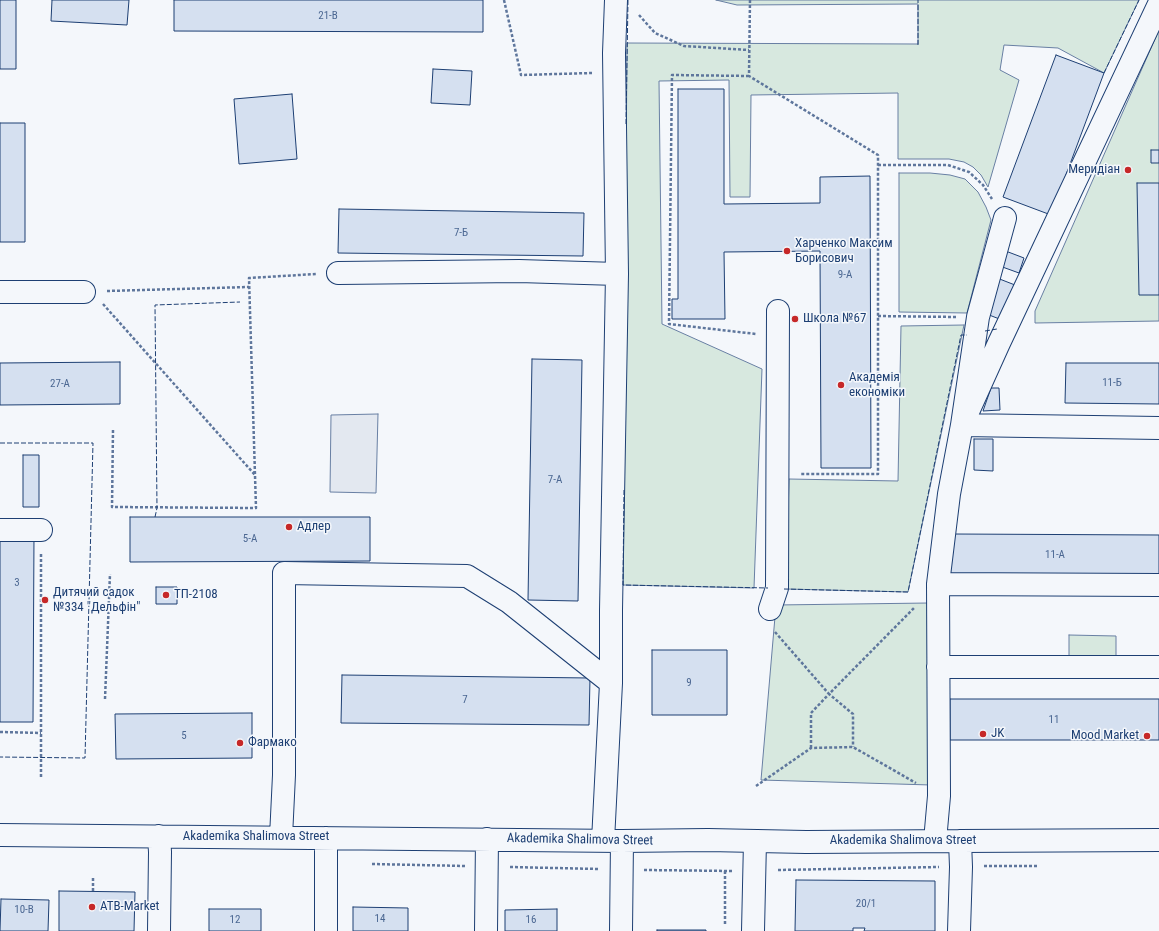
<!DOCTYPE html>
<html>
<head>
<meta charset="utf-8">
<style>
  body { margin:0 }
  canvas { display:block; background:#f4f7fb }
</style>
</head>
<body>
<canvas width="1159" height="931"></canvas>
<script>
const ctx = document.querySelector('canvas').getContext('2d');
ctx.lineJoin = 'round';
function paint(path, color) { ctx.fillStyle = color; ctx.fill(path, 'evenodd'); }
const shape = rows => new Path2D(rows.map(r => 'M' + r).join(''));
function stroke(path, color, width, dash) { ctx.strokeStyle = color; ctx.lineWidth = width; ctx.lineCap = dash ? 'butt' : 'round'; ctx.setLineDash(dash || []); ctx.stroke(path); }
function write(font, color, halo, rows, align = 'center') {
  ctx.font = font + ' "Roboto Condensed",sans-serif'; ctx.lineWidth = 3; ctx.setLineDash([]); ctx.textBaseline = 'middle'; ctx.strokeStyle = halo; ctx.fillStyle = color; for (const [text, x, y, turn = 0] of rows) {
    ctx.save(); ctx.translate(x, y); ctx.rotate((+turn || 0) * Math.PI / 180); ctx.textAlign = isNaN(turn) ? turn : align; if (halo) ctx.strokeText(text, 0, 0); ctx.fillText(text, 0, 0); ctx.restore();
  }
}
const green = shape([
  [716,0,1139,0,1104,73,1058,48,1004,45,1000,70,1019,80,988,187,981,175,973,167,964,162,949,159,898,159,898,93,751,95,750,197,730,197,729,80,659,81,662,324,762,369,754,588,623,585,627,43,918,44,918,4,737,5,716,0],
  [1159,30,1159,321,1035,323,1035,311,1159,30],
  [899,173,930,173,950,175,965,179,978,192,986,207,991,220,967,313,899,312,899,173],
  [964,325,908,592,786,589,789,479,898,481,901,326,964,325],
  [929,603,931,785,761,780,776,605,929,603],
  [1069,635,1116,636,1116,657,1069,657,1069,635]
]);
const parking = shape([
  [378,414,376,493,330,492,331,415,378,414]
]);
const building = shape([
  [0,0,16,0,16,69,0,69,0,0],
  [52,0,129,0,127,25,51,21,52,0],
  [174,0,483,0,483,32,174,31,174,0],
  [1056,55,1104,73,1051,215,1003,197,1056,55],
  [433,69,472,71,470,105,431,103,433,69],
  [678,89,724,89,724,204,820,203,820,177,870,176,871,468,821,468,820,251,724,252,725,319,672,319,672,299,678,299,678,89],
  [292,94,297,159,239,164,234,99,292,94],
  [0,123,25,123,25,242,0,242,0,123],
  [1151,150,1159,150,1159,163,1151,163,1151,150],
  [1137,183,1159,183,1159,295,1139,295,1137,183],
  [339,209,584,213,583,256,338,253,339,209],
  [1003,250,1024,258,1019,273,997,265,1003,250],
  [997,278,1015,285,1002,320,984,313,997,278],
  [532,359,582,360,578,601,528,600,532,359],
  [120,362,120,404,0,405,0,363,120,362],
  [1066,363,1159,363,1159,404,1065,403,1066,363],
  [991,388,999,388,1000,410,983,411,991,388],
  [974,439,993,439,993,471,974,470,974,439],
  [23,455,39,455,39,507,23,507,23,455],
  [130,517,370,517,370,561,130,562,130,517],
  [951,534,1159,535,1159,575,950,575,951,534],
  [0,535,34,535,33,722,0,722,0,535],
  [156,587,177,587,177,604,156,604,156,587],
  [652,650,727,650,727,715,652,715,652,650],
  [342,675,590,678,589,725,341,723,342,675],
  [950,699,1159,699,1159,740,950,740,950,699],
  [252,713,252,758,116,759,115,714,252,713],
  [796,880,935,881,935,931,864,931,865,928,853,928,853,931,795,931,796,880],
  [59,891,135,892,134,931,59,931,59,891],
  [1,899,49,900,48,931,0,931,1,899],
  [353,907,408,908,408,931,353,931,353,907],
  [209,909,261,909,261,931,209,931,209,909],
  [557,909,557,931,505,931,505,910,557,909],
  [657,930,706,930,706,931,657,931,657,930]
]);
const path = shape([
  [504,0,521,75,592,73],
  [750,0,749,76,878,155,878,474,801,474],
  [639,15,655,33,684,46,749,50],
  [749,76,672,75,669,324,756,334],
  [878,165,948,165,969,172,983,185,992,199],
  [107,291,249,287],
  [103,304,255,475],
  [878,316,956,317],
  [113,430,112,507,256,508,249,278,316,274],
  [775,632,829,694,914,608],
  [105,699,110,574],
  [0,732,41,733],
  [811,748,811,713,829,694,853,714,853,747],
  [41,777,41,552],
  [756,786,811,748,853,747,916,783],
  [372,864,465,866],
  [984,866,1037,866],
  [510,867,599,869],
  [644,870,733,871],
  [778,870,939,867],
  [93,891,93,878],
  [725,924,725,871]
]);
const minor = shape([
  [1005,218,978,317,962,425,1159,428],
  [338,273,519,271,617,274],
  [0,292,84,292],
  [0,530,41,530],
  [938,584,1159,585],
  [770,609,777,588,778,311],
  [938,667,1159,667],
  [0,835,622,841,708,840,806,842,960,841,1159,840],
  [281,837,284,775,284,573,467,576,509,602,611,683],
  [603,841,611,683,611,610,617,274,614,53,616,0],
  [935,841,939,796,938,584,949,494,962,425,999,343,1159,4],
  [159,931,160,852,159,836],
  [326,931,326,838],
  [486,931,487,839],
  [621,931,622,841],
  [753,931,755,841],
  [959,931,961,867,960,841]
]);
const fence = shape([
  [918,45,918,0],
  [1104,73,1139,0],
  [626,124,628,0],
  [985,331,997,329],
  [0,443,93,443,85,758,0,757],
  [624,490,623,585,768,588],
  [155,517,157,508,155,305,240,302],
  [784,589,908,592,961,335,967,335]
]);
const markers = [
  [1128,170,4,"#c62828"],
  [787,251,4,"#c62828"],
  [795,319,4,"#c62828"],
  [841,385,4,"#c62828"],
  [289,527,4,"#c62828"],
  [166,595,4,"#c62828"],
  [45,600,4,"#c62828"],
  [983,734,4,"#c62828"],
  [1147,736,4,"#c62828"],
  [240,743,4,"#c62828"],
  [92,907,4,"#c62828"]
];
const numberNames = [
  ["21-В",328,16],
  ["7-Б",461,233],
  ["9-А",845,275],
  ["11-Б",1112,383],
  ["27-А",60,384],
  ["7-А",555,480],
  ["5-А",250,539],
  ["11-А",1055,555],
  ["3",17,583],
  ["9",689,683],
  ["7",465,700],
  ["11",1054,720],
  ["5",184,736],
  ["20/1",866,904],
  ["10-В",24,910],
  ["14",380,919],
  ["12",235,920],
  ["16",531,920]
];
const poiNames = [
  ["Меридіан",1120,170,"right"],
  ["Харченко Максим",795,244],
  ["Борисович",795,259],
  ["Школа №67",803,319],
  ["Академія",849,378],
  ["економіки",849,393],
  ["Адлер",297,527],
  ["Дитячий садок",53,593],
  ["№334 \"Дельфін\"",53,608],
  ["ТП-2108",174,595],
  ["JK",991,734],
  ["Mood Market",1139,736,"right"],
  ["Фармако",248,743],
  ["ATB-Market",100,907]
];
const streetNames = [
  ["Akademika Shalimova Street",256,837],
  ["Akademika Shalimova Street",580,840,1],
  ["Akademika Shalimova Street",903,841]
];
paint(green, '#d7e8df');
stroke(green, '#687fa3', 1);
paint(parking, '#e3e8f0');
stroke(parking, '#687fa3', 1);
paint(building, '#d5e0f0');
stroke(building, '#1d3f73', 1);
stroke(minor, '#1d3f73', 24);
stroke(path, '#5e769c', 2.5, [3, 2]);
stroke(minor, '#f4f7fb', 22);
stroke(fence, '#1d3f73', 1, [5, 2]);
for (const [x, y, r, color] of markers) { const dot = new Path2D(); dot.arc(x, y, r, 0, 2 * Math.PI); ctx.fillStyle = color; ctx.fill(dot); stroke(dot, '#f4f7fb', 1.5); }
write('11px', '#4b6792', null, numberNames);
write('13px', '#1d3f73', '#f4f7fb', poiNames, 'left');
write('13px', '#1d3f73', '#f4f7fb', streetNames);
</script>
</body>
</html>
